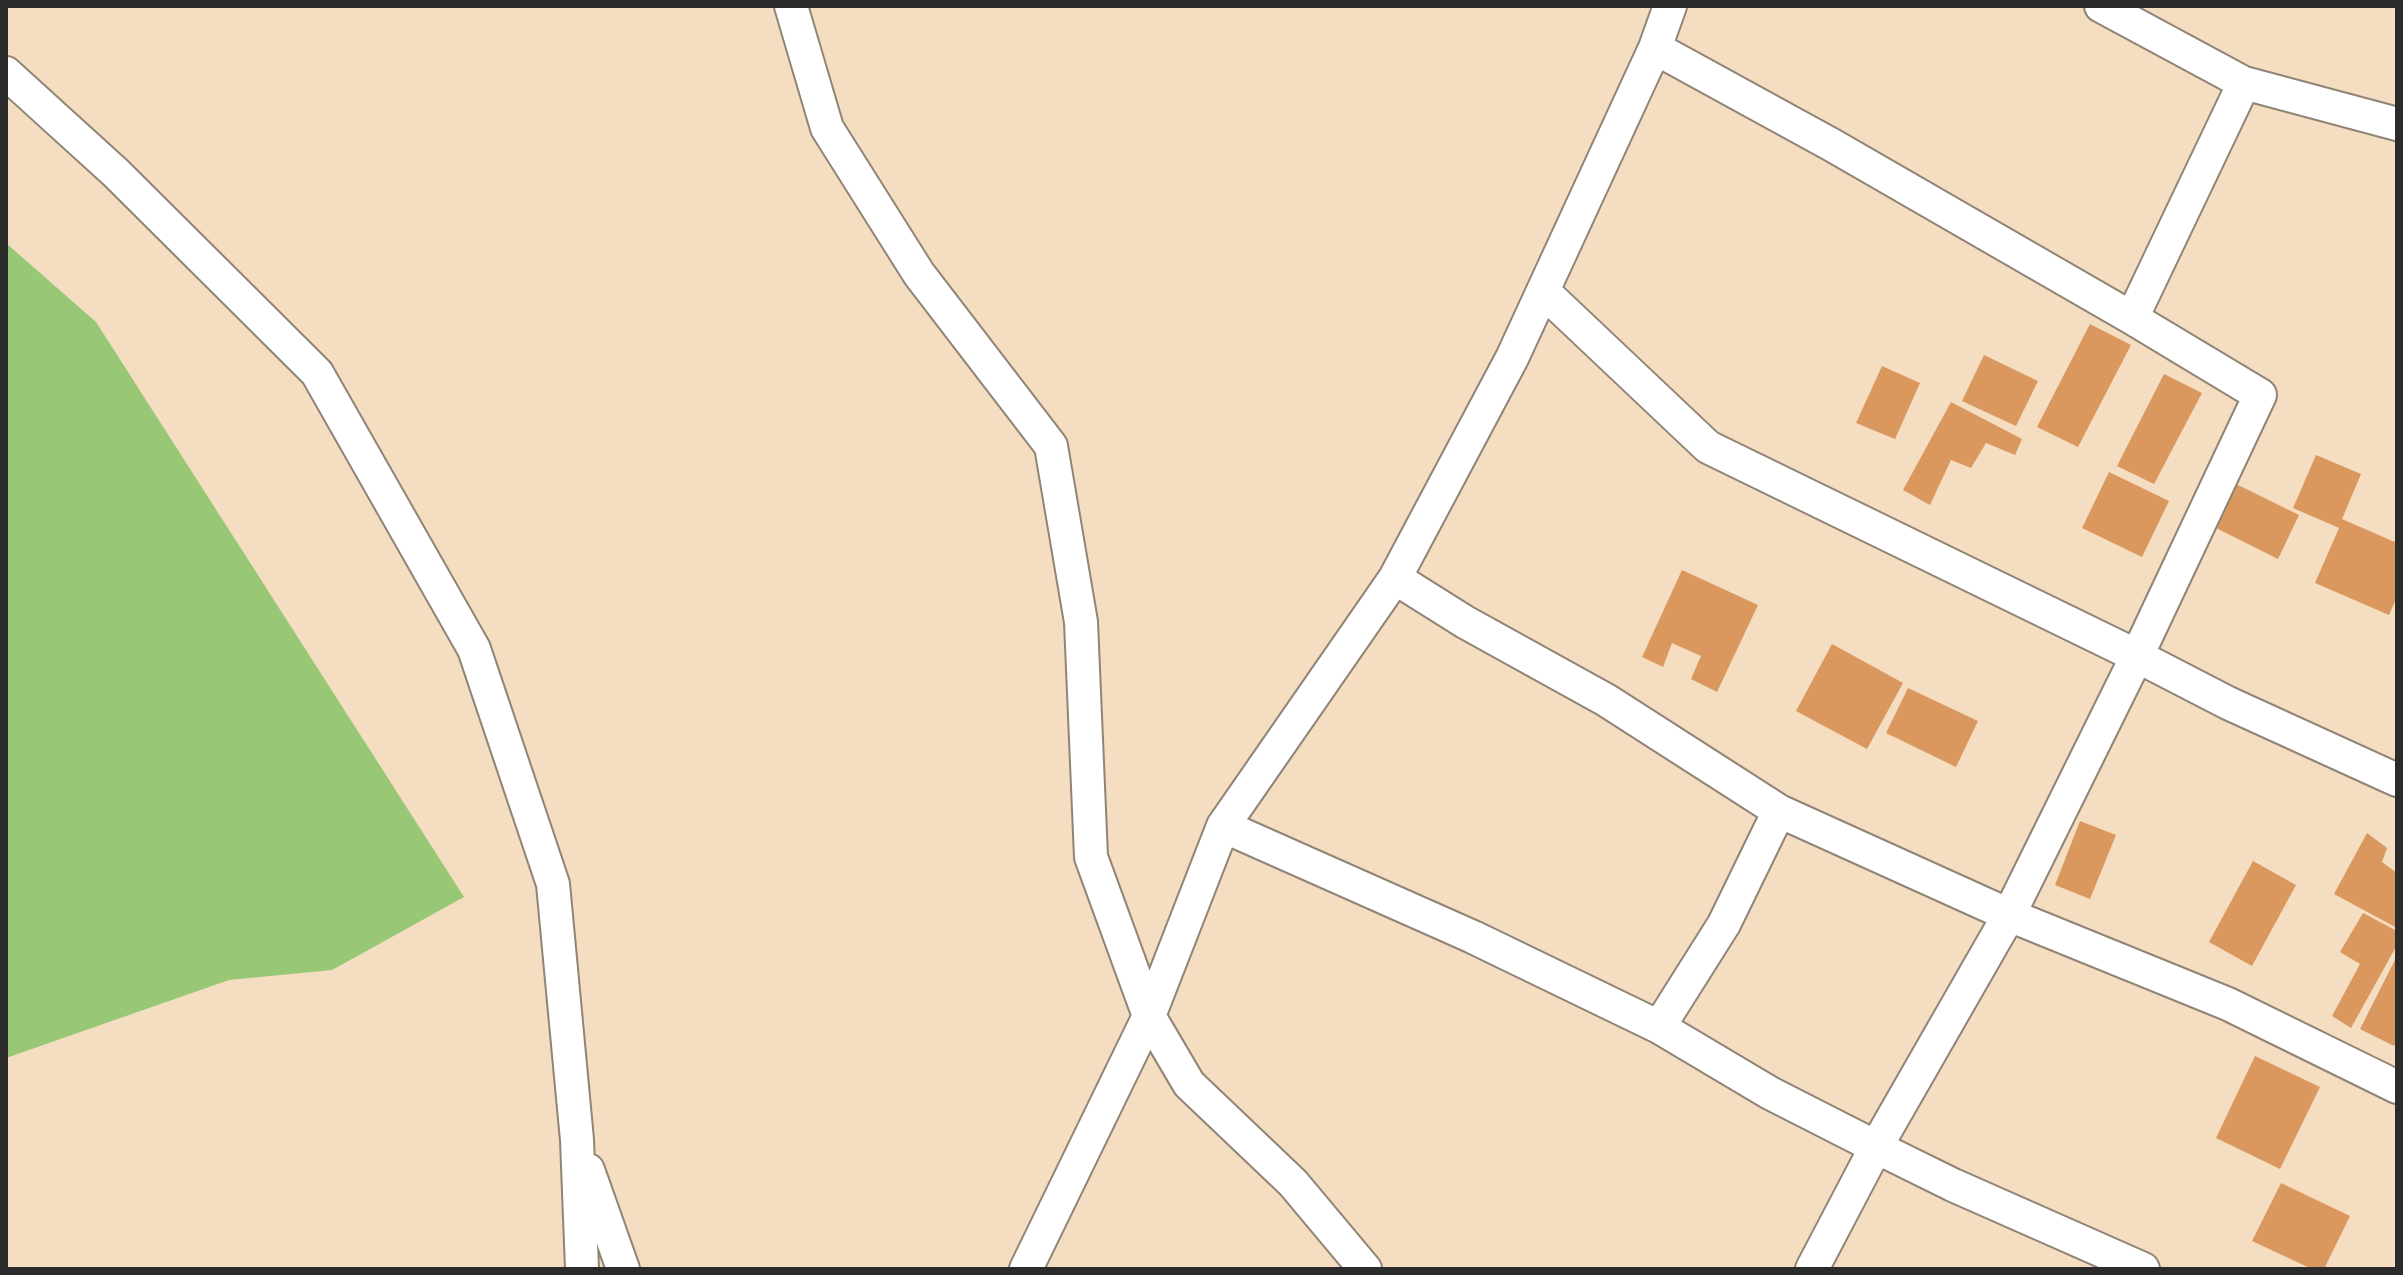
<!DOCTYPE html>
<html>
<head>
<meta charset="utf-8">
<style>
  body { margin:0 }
  #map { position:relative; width:2403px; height:1275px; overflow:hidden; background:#f4ddc0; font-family:"Comic Neue",sans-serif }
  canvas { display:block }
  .frame { position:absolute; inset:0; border:8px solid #2b2b2b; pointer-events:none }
</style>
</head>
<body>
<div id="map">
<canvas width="2403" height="1275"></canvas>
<div class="frame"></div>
</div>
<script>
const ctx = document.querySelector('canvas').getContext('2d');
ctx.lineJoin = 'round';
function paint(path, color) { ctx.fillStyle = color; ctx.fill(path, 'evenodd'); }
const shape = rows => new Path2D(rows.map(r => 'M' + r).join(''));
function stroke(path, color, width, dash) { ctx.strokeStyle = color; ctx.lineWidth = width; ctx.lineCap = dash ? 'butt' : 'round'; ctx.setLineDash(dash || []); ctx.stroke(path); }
const green = shape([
  [6,243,96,322,464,897,332,970,229,980,6,1058]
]);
const building = shape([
  [2090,324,2131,345,2078,447,2037,427],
  [1984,355,2038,381,2016,426,1962,401],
  [1882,366,1920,383,1895,439,1856,423],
  [2164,374,2202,393,2154,484,2117,466],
  [1951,402,2022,439,2015,455,1986,443,1971,468,1951,460,1930,505,1903,490],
  [2316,455,2361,474,2342,519,2397,543,2397,597,2389,615,2315,583,2339,528,2293,508],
  [2109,472,2169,501,2142,557,2082,528],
  [2232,482,2299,515,2278,559,2210,525],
  [1682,570,1758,605,1717,692,1691,679,1701,656,1672,643,1663,667,1642,657],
  [1832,644,1903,683,1867,749,1796,711],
  [1908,688,1978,721,1956,767,1886,733],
  [2080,821,2116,835,2090,899,2055,885],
  [2367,833,2387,848,2382,862,2397,873,2397,928,2334,894],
  [2253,861,2296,885,2252,966,2209,942],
  [2363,913,2397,931,2397,945,2351,1028,2332,1016,2360,964,2340,952],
  [2397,956,2397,1039,2394,1046,2360,1029],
  [2255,1056,2320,1087,2280,1169,2216,1138],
  [2281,1183,2350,1216,2324,1269,2312,1269,2252,1241]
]);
const minor = shape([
  [791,6,827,128,919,274,1051,446,1081,622,1091,857,1149,1016,1189,1084,1293,1183,1365,1269],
  [2101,6,2244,83],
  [1655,48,1832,145,2132,318,2260,395,2137,656,2009,915,1876,1147,1812,1269],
  [6,73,116,173,317,373,474,649,553,884,577,1140,582,1269],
  [1543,291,1708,447,2137,656,2228,703,2397,780],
  [2132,318,2244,83,2397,124],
  [1395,578,1465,622,1606,700,1779,811,2009,915,2228,1004,2397,1087],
  [1223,826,1473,937,1659,1027,1770,1093,1876,1147,1953,1185,2143,1269],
  [1659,1027,1724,924,1779,811],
  [588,1170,623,1269],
  [1026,1269,1149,1016,1223,826,1395,578,1512,358,1655,48,1670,6]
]);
paint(green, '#98c776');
paint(building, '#da985e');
stroke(minor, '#908476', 36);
stroke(minor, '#fff', 32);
</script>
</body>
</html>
